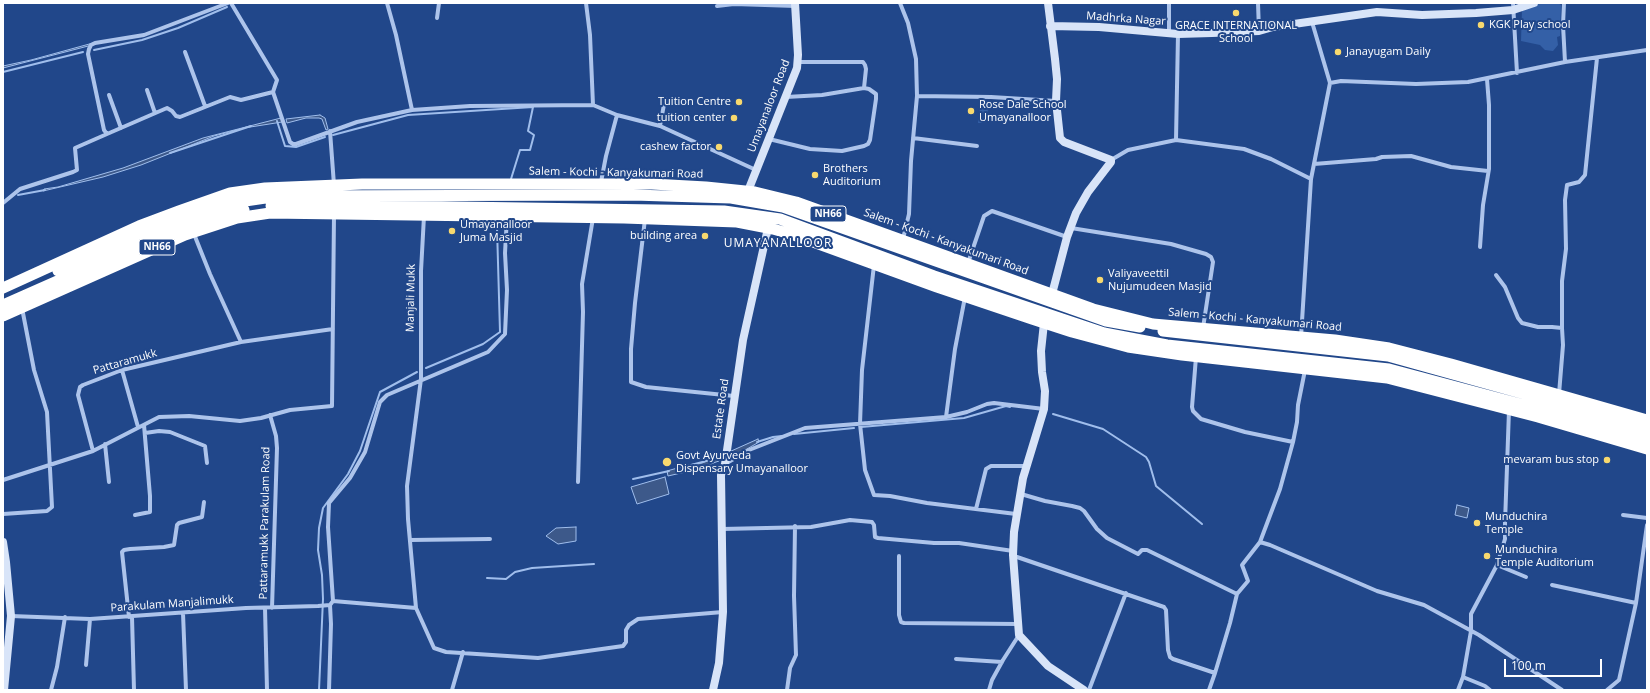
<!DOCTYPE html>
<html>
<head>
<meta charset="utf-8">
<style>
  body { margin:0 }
  #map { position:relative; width:1650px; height:693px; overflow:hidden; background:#21478a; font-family:"Open Sans",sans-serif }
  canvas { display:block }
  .frame { position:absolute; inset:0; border:4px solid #fff; pointer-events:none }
  .scale { position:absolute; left:1504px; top:659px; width:98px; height:18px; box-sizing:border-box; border:2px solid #fff; border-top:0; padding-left:5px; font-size:12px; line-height:14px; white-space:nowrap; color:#fff; -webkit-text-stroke:3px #21478a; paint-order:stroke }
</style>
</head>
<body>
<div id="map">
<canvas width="1650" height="693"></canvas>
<div class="frame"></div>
<div class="scale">100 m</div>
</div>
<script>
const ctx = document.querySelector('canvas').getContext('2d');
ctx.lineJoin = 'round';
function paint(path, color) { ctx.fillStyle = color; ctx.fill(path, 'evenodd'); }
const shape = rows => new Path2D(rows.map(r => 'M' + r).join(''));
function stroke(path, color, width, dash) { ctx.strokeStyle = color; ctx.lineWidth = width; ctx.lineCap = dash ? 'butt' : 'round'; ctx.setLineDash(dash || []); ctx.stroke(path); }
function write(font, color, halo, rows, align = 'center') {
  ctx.font = font + ' "Open Sans",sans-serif'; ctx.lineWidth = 4; ctx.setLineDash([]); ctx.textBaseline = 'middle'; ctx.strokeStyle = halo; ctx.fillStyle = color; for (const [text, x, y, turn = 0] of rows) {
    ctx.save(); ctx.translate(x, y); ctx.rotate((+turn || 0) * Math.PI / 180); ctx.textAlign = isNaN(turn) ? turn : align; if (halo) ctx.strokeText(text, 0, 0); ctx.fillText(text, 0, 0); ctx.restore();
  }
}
const green = shape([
  [1543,3,1558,3,1561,5,1560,36,1557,37,1558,45,1553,51,1545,50,1540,45,1521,41,1522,10,1524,6],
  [981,101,990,101,985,123,978,123]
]);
const water = shape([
  [93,43,92,45,69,51,3,68,3,66,31,60,93,43],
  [320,115,325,118,328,129,326,130,322,119,319,118,306,118,287,123,286,119,320,115],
  [281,118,282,122,244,128,214,136,141,165,103,177,43,191,44,189,58,187,123,168,203,138,281,118],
  [758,439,759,442,728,460,729,452,758,439],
  [719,456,719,461,716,462,698,469,668,476,667,471,688,465,702,463,719,456],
  [665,477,669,494,637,504,631,487,665,477],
  [1457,505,1469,508,1467,518,1455,515,1457,505],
  [576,527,576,541,558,544,546,536,556,528,576,527]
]);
const stream = shape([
  [94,50,142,40,178,28,227,7],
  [3,72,83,52],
  [277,121,285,146,296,147,325,137],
  [333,135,408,115,533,107,528,131,534,135,530,150,520,150,511,179],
  [170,153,251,126],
  [18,195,45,190],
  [426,368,483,344,500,332,497,228],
  [1053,414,1103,429,1146,457,1149,462,1156,486,1202,524],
  [861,427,964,418,1006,406,1010,407],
  [794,434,854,428],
  [757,442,773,437,782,436],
  [691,465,710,460],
  [633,479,669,471],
  [487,578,506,579,515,572,532,568,594,564],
  [319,690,323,599,322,575,318,550,319,528,323,508,348,474,360,451,380,392,417,372]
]);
const street = shape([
  [228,3,144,35,95,43,91,45,89,49,88,54,104,130,107,134,167,108,172,111,176,116,180,117,230,97,241,100,273,92],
  [231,3,277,80,273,92,290,142,293,144,296,144,357,122,412,110,470,106,593,105,617,115,660,126,756,170],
  [387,3,396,35,412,110],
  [586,3,590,35,593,105],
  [900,3,908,23,916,59,917,96,911,161,909,214,903,239],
  [1169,3,1169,33],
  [1258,3,1259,31],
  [1513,3,1517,73],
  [1564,3,1563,25,1565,62],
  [717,6,734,4,796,6],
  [437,18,439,3],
  [1312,22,1330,83],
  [185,52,205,106],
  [798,62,863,62,865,65,866,69,864,88],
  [147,90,155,113],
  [109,95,121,128],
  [917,96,991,97,1056,101],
  [660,126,665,99],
  [330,131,334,185],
  [913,138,977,146],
  [769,139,810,149,842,151,864,146,868,144,870,140,876,99,876,94,869,89,864,88,822,95,786,97],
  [1176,140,1178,34],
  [1111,160,1128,150,1176,140,1244,149,1271,159,1311,179],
  [1314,164,1376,159,1382,157,1411,156,1451,167,1488,171],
  [601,182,606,156,617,115],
  [3,203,20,189,73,172,77,170,75,148,107,134],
  [424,216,421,271,421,379,407,486,408,519,416,608,434,648,446,652,538,658,623,646,626,642,626,630,629,625,638,619,723,612],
  [645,219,635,303,631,349,631,382,646,387,734,396],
  [1071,228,1171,244,1206,254,1211,257,1213,262,1203,328],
  [194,234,210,274,241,342],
  [1480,247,1483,205,1489,169,1489,105,1487,79],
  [968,263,984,216,992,211,1067,237],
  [874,265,862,370,860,424,865,470,874,495,890,496,927,503,1016,514],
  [1496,275,1505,287,1518,318,1522,323,1538,327,1552,327,1562,328,1562,281,1566,249,1565,200,1567,185,1579,182,1585,175,1597,58],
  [1301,337,1311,179,1330,83,1341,81,1416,84,1468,82,1565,62,1647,50],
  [1196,357,1192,407,1193,411,1201,419,1245,432,1293,442],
  [122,370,138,427],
  [1559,394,1563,345,1562,328],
  [270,415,276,436,277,448,272,608],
  [946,417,955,349,965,297],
  [145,433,159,431,170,432,205,446,207,463],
  [105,444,109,482],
  [93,451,78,395,80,387,83,385,122,370,241,342,333,329],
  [725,464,749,450,805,428,946,417,967,412,987,404,994,403,1044,409],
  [3,480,93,451,159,417,189,416,240,421,261,418,290,410,332,406,334,215],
  [578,482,583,312,582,284,593,218],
  [1021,494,1045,501,1072,506,1080,508,1084,511,1097,529,1107,538,1138,554,1142,550,1147,550,1237,594,1248,581,1242,565,1260,542,1280,489,1293,442,1297,422,1298,405,1305,370],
  [976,509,986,469,991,466,1028,466],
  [3,514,47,511,52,507,47,412,34,370,22,308],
  [135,515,150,512,150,496,144,425],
  [1623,515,1647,518],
  [722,529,811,527,850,520,872,522,874,525,875,537,878,538,934,543,959,543,1013,551],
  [410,540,490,539],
  [1260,542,1270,545,1377,591,1424,605,1479,635,1562,690],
  [899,556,899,615,901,622,904,623,1018,624],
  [1014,556,1164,607,1166,610,1168,650,1170,657,1173,659,1215,673,1209,690],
  [1497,565,1526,577],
  [1552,585,1636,603],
  [333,601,328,527,329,503,350,478,365,452,380,402,387,395,488,352,505,334,507,290,505,253,507,217],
  [333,601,416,608],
  [265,608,267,690],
  [183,613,186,690],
  [11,616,90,619,246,608,318,606,330,605,333,601],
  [129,617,122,552,124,550,130,549,164,547,174,545,177,525,179,523,202,517,204,502],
  [132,617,134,690],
  [956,659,1002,662],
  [86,665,90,619],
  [1215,673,1230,623,1237,594],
  [1463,677,1485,686,1490,690],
  [51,690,57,667,65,617],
  [329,690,331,624,330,605],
  [452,690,463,652],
  [787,690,790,668,796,655,794,596,795,526],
  [989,690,992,680,1003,660,1019,635],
  [1089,690,1126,593],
  [1458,690,1463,677,1471,631,1471,614,1497,565,1505,539,1505,523,1509,410],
  [1607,690,1619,680,1636,603,1647,525]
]);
const secondary = shape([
  [1048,3,1055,59,1057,79,1056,101,1060,138,1064,142,1111,160,1111,162,1088,192,1076,213,1067,237,1052,294],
  [1050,26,1099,27,1178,34,1212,33,1259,31,1273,27,1377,12,1422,15,1476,13,1513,10,1534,3],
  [748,191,797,68,798,55,795,3],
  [1044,323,1041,351,1042,372,1045,391,1044,409,1023,478,1014,532,1013,555,1019,635,1048,666,1084,690],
  [3,542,6,562,11,616,4,690],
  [713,690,719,663,723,612,721,475,725,464,743,340,768,228]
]);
const highway = shape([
  [271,206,325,205,724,211,780,219,934,276,1104,333,1167,345,1389,369,1647,438],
  [58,271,188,215,218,205,279,196,633,195,731,198,783,207,1106,321,1140,327],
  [3,288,139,226,179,211,230,193,265,188,362,184,652,184,706,187,755,192,796,202,1093,309,1153,324,1335,340,1389,348,1451,364,1647,420],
  [3,305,150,240,224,213,244,210],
  [3,316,185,235,237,218,270,213,624,218,737,222,773,229,794,235,937,287,1032,319,1072,332,1128,347,1182,355,1387,378,1538,417,1647,449],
  [1163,331,1388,356,1647,428]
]);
const markers = [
  [1236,13,4,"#f8d96e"],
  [1481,25,4,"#f8d96e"],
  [1338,52,4,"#f8d96e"],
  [739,102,4,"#f8d96e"],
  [971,111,4,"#f8d96e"],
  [734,118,4,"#f8d96e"],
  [719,147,4,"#f8d96e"],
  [815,175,4,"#f8d96e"],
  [452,231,4,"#f8d96e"],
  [705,236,4,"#f8d96e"],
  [1100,280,4,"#f8d96e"],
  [1607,460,4,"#f8d96e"],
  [667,462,5,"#f8d96e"],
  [1477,523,4,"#f8d96e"],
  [1487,556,4,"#f8d96e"]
];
const shields = [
  [828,214,36],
  [157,247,36]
];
const shieldNames = [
  ["NH66",828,214],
  ["NH66",157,247]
];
const streetNames = [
  ["Madhrka Nagar",1126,19,4],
  ["Umayanaloor Road",769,106,-69],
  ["Salem - Kochi - Kanyakumari Road",616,173,1],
  ["Salem - Kochi - Kanyakumari Road",946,242,20],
  ["Manjali Mukk",411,298,-89],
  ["Salem - Kochi - Kanyakumari Road",1255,320,5],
  ["Pattaramukk",125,362,-16],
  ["Estate Road",721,409,-82],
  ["Pattaramukk Parakulam Road",265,523,-89],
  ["Parakulam Manjalimukk",172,604,-4]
];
const poiNames = [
  ["KGK Play school",1489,25],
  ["GRACE INTERNATIONAL",1236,26,"center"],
  ["School",1236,39,"center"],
  ["Janayugam Daily",1346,52],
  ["Tuition Centre",731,102,"right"],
  ["Rose Dale School",979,105],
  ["Umayanalloor",979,118],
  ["tuition center",726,118,"right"],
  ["cashew factor",711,147,"right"],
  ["Brothers",823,169],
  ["Auditorium",823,182],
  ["Umayanalloor",460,225],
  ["Juma Masjid",460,238],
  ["building area",697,236,"right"],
  ["Valiyaveettil",1108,274],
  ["Nujumudeen Masjid",1108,287],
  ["Govt Ayurveda",676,456],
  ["Dispensary Umayanalloor",676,469],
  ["mevaram bus stop",1599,460,"right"],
  ["Munduchira",1485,517],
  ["Temple",1485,530],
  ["Munduchira",1495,550],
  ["Temple Auditorium",1495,563]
];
const neighbourhoodNames = [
  ["UMAYANALLOOR",778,244]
];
paint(green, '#3460a7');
paint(water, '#3d598a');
stroke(water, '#a0beec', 1);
stroke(stream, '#a0beec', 2);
stroke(street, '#adc4eb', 4);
stroke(secondary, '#d8e4f8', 8);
stroke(highway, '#fff', 11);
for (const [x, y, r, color] of markers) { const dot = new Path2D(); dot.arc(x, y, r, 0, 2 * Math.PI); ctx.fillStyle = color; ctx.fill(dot); stroke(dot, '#21478a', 1.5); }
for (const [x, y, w] of shields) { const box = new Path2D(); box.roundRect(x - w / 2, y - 8, w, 16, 3); ctx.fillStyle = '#21478a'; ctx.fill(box); stroke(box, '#fff', 1); }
write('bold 10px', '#fff', null, shieldNames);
write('11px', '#fff', '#21478a', streetNames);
write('11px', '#fff', '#21478a', poiNames, 'left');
ctx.letterSpacing = '1px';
write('12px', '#fff', '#21478a', neighbourhoodNames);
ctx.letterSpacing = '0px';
</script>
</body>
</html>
